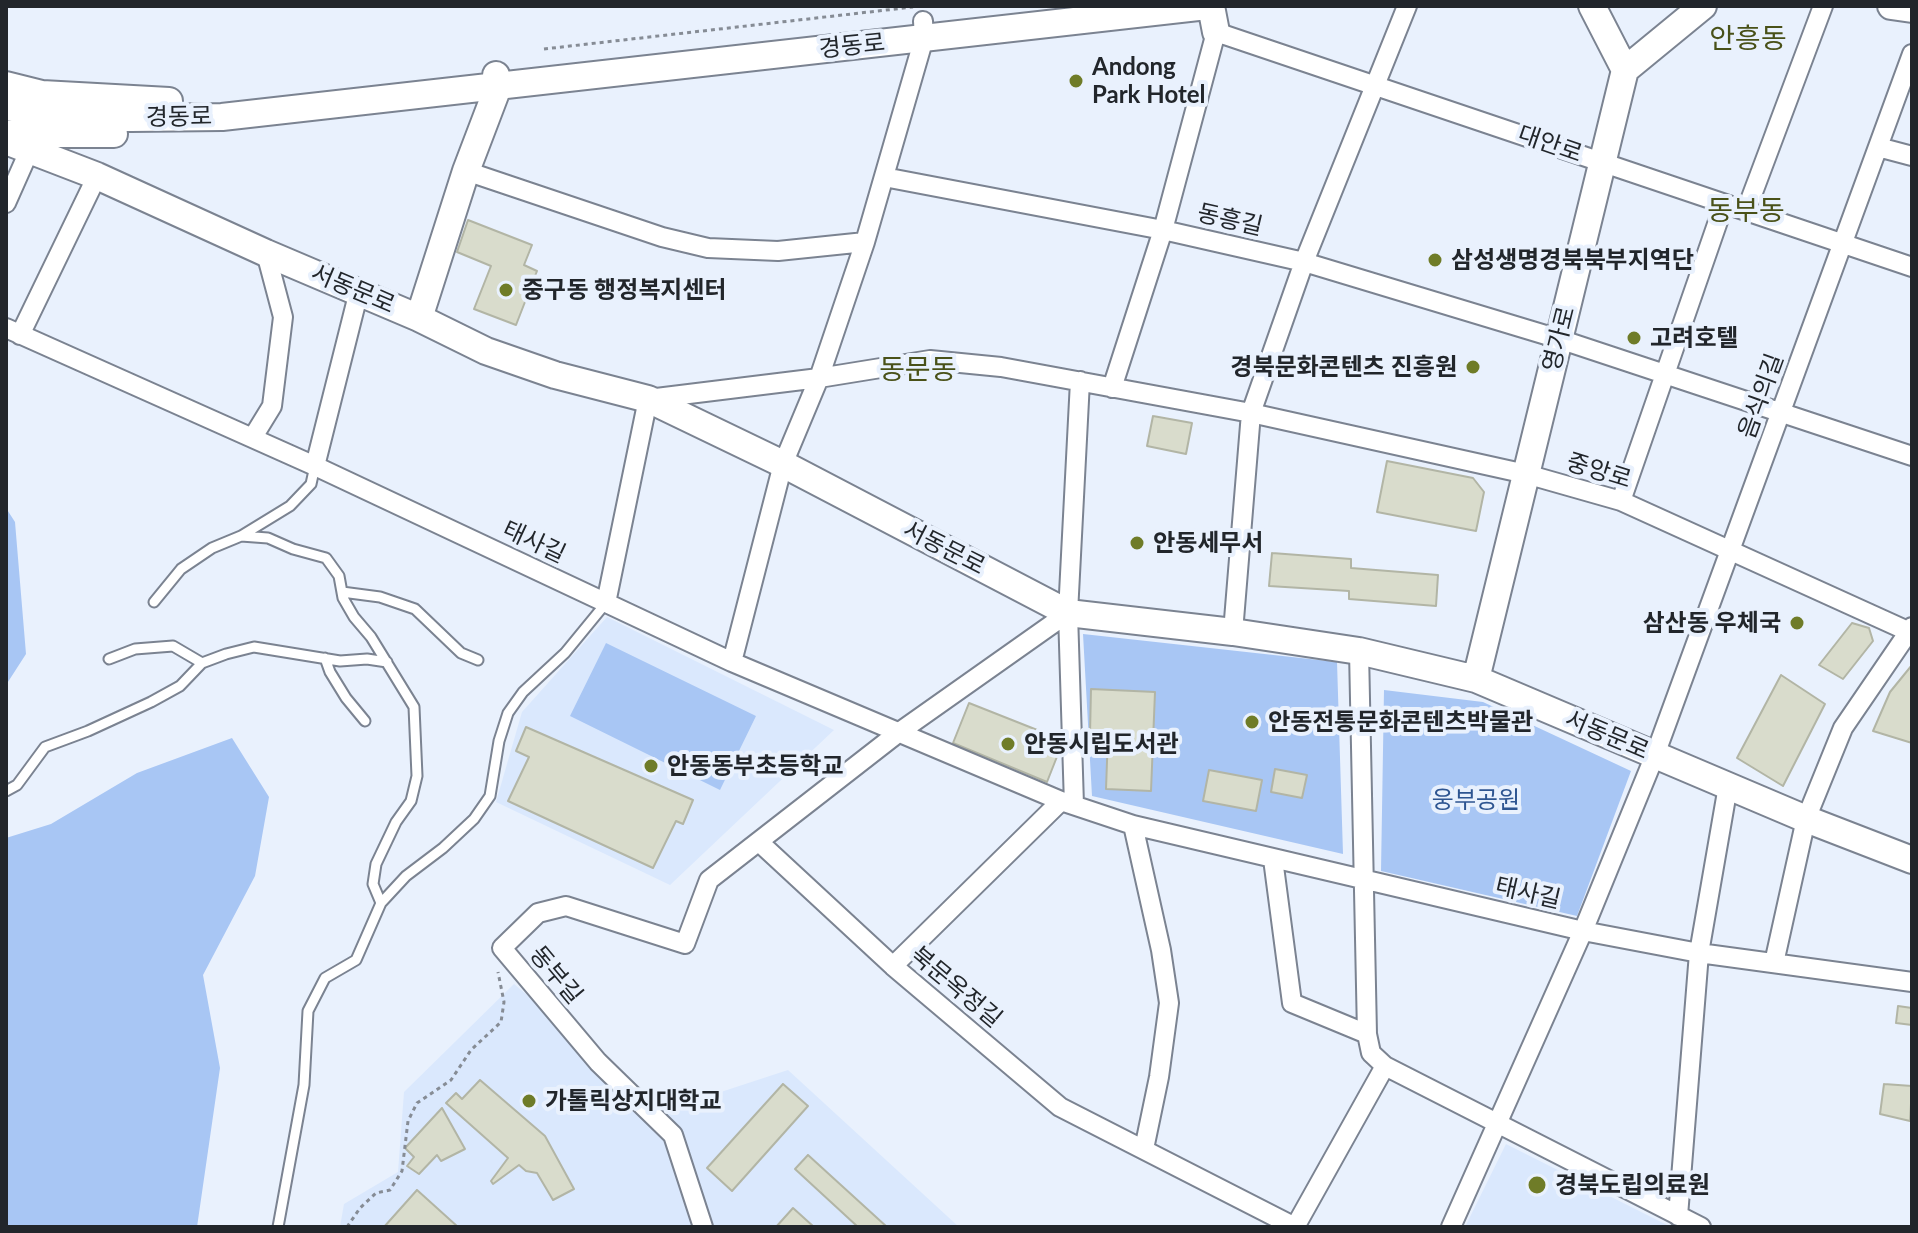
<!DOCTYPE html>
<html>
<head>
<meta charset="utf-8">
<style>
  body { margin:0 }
  #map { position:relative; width:1918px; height:1233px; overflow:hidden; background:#e9f1fd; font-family:Lato,sans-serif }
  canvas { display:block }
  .frame { position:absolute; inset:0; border:8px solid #22262b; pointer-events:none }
</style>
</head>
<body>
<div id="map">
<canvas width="1918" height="1233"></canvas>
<div class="frame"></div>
</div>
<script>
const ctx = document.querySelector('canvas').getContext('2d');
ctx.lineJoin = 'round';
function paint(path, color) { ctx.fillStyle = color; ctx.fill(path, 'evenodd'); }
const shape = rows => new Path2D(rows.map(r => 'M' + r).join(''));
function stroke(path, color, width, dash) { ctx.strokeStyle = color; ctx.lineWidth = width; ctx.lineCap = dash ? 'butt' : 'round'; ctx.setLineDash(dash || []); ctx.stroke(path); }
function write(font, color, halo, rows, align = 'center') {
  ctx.font = font + ' Lato,"Noto Sans KR",sans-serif'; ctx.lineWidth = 8; ctx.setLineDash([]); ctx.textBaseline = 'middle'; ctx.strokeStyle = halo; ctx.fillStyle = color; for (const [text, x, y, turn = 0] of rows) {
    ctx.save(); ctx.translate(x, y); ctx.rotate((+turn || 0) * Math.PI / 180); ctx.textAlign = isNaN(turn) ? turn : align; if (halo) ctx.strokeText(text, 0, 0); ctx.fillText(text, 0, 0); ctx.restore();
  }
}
const built = shape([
  [607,617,834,730,670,885,496,802,522,712],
  [514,984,666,1110,788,1070,959,1227,340,1227,344,1204,398,1172,404,1092],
  [1506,1144,1671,1227,1465,1227]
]);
const green = shape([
  [6,508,15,522,26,654,6,685],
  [1083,634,1337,662,1343,854,1092,796],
  [606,643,756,716,720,790,570,716],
  [1384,690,1483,702,1631,771,1577,916,1381,871],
  [232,738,269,797,255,876,203,975,220,1068,197,1227,6,1227,6,838,51,824,137,773]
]);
const building = shape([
  [468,220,532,245,524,265,537,271,516,325,474,309,491,266,457,252,468,220],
  [1153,416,1192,423,1186,454,1147,446,1153,416],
  [1387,461,1473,478,1484,492,1476,531,1377,512,1387,461],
  [1272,553,1351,559,1351,568,1438,575,1436,606,1349,599,1349,591,1269,586,1272,553],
  [1852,623,1869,628,1873,641,1843,679,1819,665,1852,623],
  [1912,665,1912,743,1873,731,1890,692,1912,665],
  [1781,675,1825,704,1783,786,1737,758,1781,675],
  [1091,689,1155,692,1151,791,1106,789,1108,734,1090,734,1091,689],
  [969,703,1060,739,1060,749,1047,782,953,743,969,703],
  [526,727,693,800,683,824,676,821,653,868,508,801,529,757,516,751,526,727],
  [1275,769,1307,775,1302,798,1271,792,1275,769],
  [1209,770,1262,780,1256,811,1203,801,1209,770],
  [1898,1006,1912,1008,1912,1025,1896,1023,1898,1006],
  [480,1080,545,1136,574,1189,553,1200,537,1173,526,1171,519,1165,493,1184,491,1181,508,1158,446,1103,456,1093,462,1099,480,1080],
  [783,1084,808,1106,732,1191,707,1168,783,1084],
  [1884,1084,1912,1086,1910,1121,1880,1114,1884,1084],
  [442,1108,465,1149,441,1161,437,1155,419,1174,407,1166,414,1157,405,1148,442,1108],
  [808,1155,887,1227,858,1227,795,1169,808,1155],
  [417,1190,458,1227,384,1227,417,1190],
  [793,1208,814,1227,776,1227,793,1208]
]);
const path = shape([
  [544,49,913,7],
  [347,1227,360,1208,376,1193,390,1190,402,1171,408,1121,417,1103,451,1080,471,1050,501,1022,504,1002,498,972]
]);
const lane = shape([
  [241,536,268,538,293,549,326,558,339,576,343,598,354,617,371,637,414,707,417,776,411,801,396,822,376,864,373,884,381,903],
  [342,592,380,597,415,609,461,653,478,660],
  [154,602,181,569,212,548,241,536,290,506,311,484,315,466],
  [325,658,330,672,346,698,365,721],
  [109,659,135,649,173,646,202,663],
  [6,791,17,785,45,747,88,731,151,702,180,686,202,663,226,654,254,647,340,661,367,659,387,662],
  [278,1227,304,1085,308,1011,325,978,356,960,381,903,406,876,443,848,474,819,490,796,499,741,508,713,523,692,565,653,606,603]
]);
const street = shape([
  [1878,147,1912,156],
  [466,171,662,237,708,248,778,251,865,242],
  [884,177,1163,230,1304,262,1559,339,1912,456],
  [6,203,30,149],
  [1746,211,1823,6],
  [6,328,315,466,732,662,1061,801,1133,825,1583,931,1699,953,1912,982],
  [20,335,97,176],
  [1112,388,1163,230,1216,32,1912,267],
  [253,437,272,406,283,317,266,253],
  [315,466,359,291],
  [1621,501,1724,204],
  [606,603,648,399,819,378,930,360,1001,367,1251,413,1526,474,1621,501,1912,633],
  [1233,632,1251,413,1304,262,1407,6],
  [1359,651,1367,1034,1371,1053,1385,1066,1701,1227],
  [732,662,783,464,819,378,865,242,924,38,923,21],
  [1074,805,1068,613,1080,381],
  [1133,825,1161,950,1169,1003,1159,1077,1144,1149],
  [759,842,893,966,1060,1107,1295,1227],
  [1273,859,1292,1003,1367,1034],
  [1774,963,1806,819,1843,728,1912,627],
  [893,966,1061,801],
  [1678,1216,1699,953,1728,786],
  [703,1227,673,1135,598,1062,502,948,538,913,566,906,685,944,709,880,898,733,1068,613],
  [1295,1227,1385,1066],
  [1451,1227,1583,931,1655,755,1912,54]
]);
const secondary = shape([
  [1211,6,1216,32],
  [1891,6,1912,9],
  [1625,70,1703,6],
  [6,85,42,94,169,101],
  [6,107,65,115,131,118,222,117,1207,6],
  [6,134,114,134],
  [6,141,97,176,266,253,419,318,486,351,555,375,648,399,783,464,1068,613,1233,632,1359,651,1476,679,1806,819,1912,860],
  [419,318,466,171,498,87,496,75],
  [1476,679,1625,70,1592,6]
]);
const markers = [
  [1076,81,8,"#6f7c28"],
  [1435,260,8,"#6f7c28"],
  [506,290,8,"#6f7c28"],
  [1634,338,8,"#6f7c28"],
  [1473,367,8,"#6f7c28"],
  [1137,543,8,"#6f7c28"],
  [1797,623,8,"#6f7c28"],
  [1252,722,8,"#6f7c28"],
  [1008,744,8,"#6f7c28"],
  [651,766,8,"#6f7c28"],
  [529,1101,8,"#6f7c28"],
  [1537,1185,10,"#6f7c28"]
];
const streetNames = [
  ["경동로",852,46,-6],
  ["경동로",179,117,-1],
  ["대안로",1550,144,19],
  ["동흥길",1230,220,13],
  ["서동문로",353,289,23],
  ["영가로",1559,339,-76],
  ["음식의길",1761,396,-70],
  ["중앙로",1599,471,17],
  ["태사길",534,542,25],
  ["서동문로",944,548,27],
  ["서동문로",1607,735,23],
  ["태사길",1528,893,13],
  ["동부길",556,975,50],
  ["북문옥정길",956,987,40]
];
const poiNames = [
  ["Andong",1092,67],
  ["Park Hotel",1092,95],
  ["삼성생명경북북부지역단",1451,260],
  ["중구동 행정복지센터",522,290],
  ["고려호텔",1650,338],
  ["경북문화콘텐츠 진흥원",1457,367,"right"],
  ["안동세무서",1153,543],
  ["삼산동 우체국",1781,623,"right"],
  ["안동전통문화콘텐츠박물관",1268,722],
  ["안동시립도서관",1024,744],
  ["안동동부초등학교",667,766],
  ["가톨릭상지대학교",545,1101],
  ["경북도립의료원",1555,1185]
];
const parkNames = [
  ["웅부공원",1476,800]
];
const quarterNames = [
  ["안흥동",1748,39],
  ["동부동",1746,211],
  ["동문동",918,370]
];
paint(built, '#dae8fd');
paint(green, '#a8c6f4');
paint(building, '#d9dccc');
stroke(building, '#b2b5a5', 2);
stroke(lane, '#7b8391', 13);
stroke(street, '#7b8391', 22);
stroke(secondary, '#7b8391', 30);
stroke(path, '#868c95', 3, [4, 4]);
stroke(lane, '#fff', 9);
stroke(street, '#fff', 18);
stroke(secondary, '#fff', 26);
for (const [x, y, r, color] of markers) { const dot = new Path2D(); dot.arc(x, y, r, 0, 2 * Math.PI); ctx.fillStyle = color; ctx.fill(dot); stroke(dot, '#e9f1fd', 3); }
write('24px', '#22262b', '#e9f1fd', streetNames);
write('bold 24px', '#22262b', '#e9f1fd', poiNames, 'left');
write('24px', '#2e5591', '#e9f1fd', parkNames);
write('28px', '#495118', '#e9f1fd', quarterNames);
</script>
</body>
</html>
